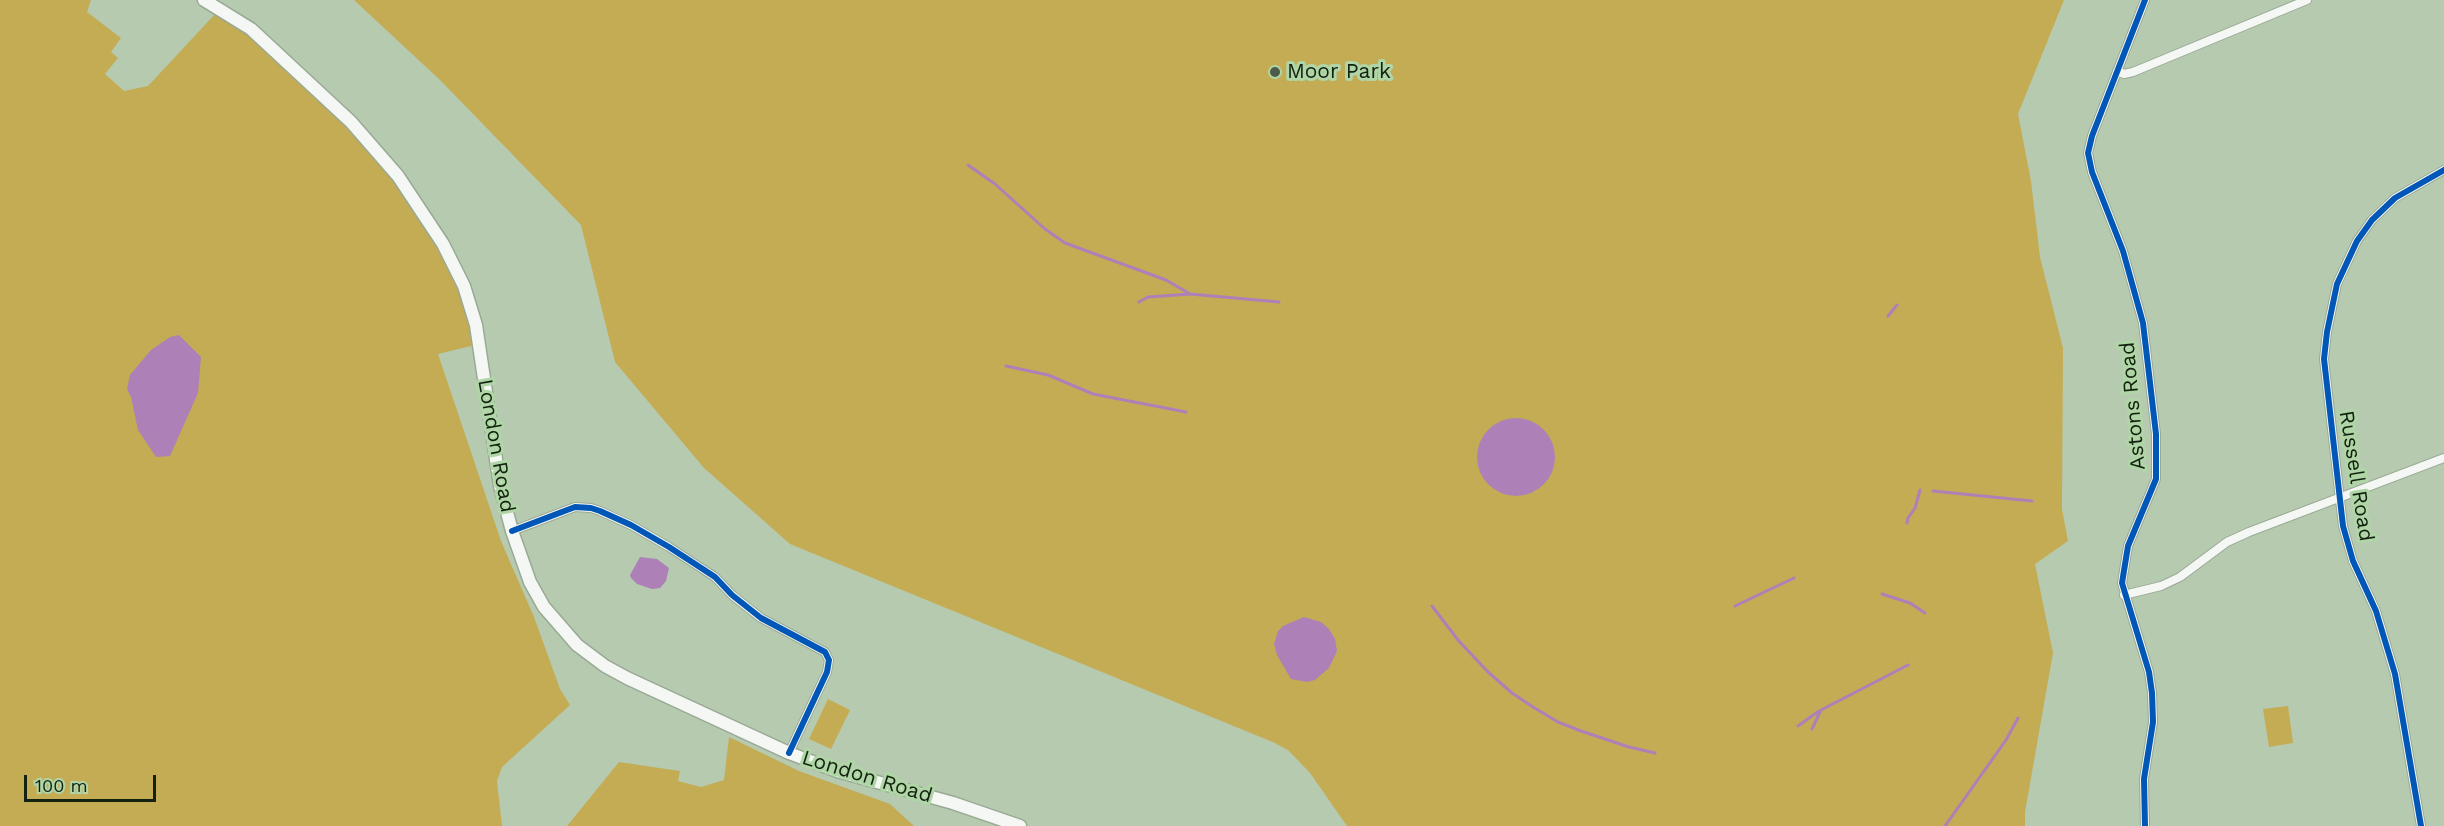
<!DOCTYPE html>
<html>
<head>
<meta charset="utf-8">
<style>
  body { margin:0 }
  #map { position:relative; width:2444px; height:826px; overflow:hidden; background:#b6cab0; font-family:"Work Sans",sans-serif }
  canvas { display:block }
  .scale { position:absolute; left:24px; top:775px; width:132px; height:27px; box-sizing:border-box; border:3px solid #13210f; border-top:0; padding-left:8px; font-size:18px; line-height:21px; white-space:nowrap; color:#13210f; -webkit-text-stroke:4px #b0d5a6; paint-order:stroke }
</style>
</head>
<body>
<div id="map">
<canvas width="2444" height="826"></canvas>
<div class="scale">100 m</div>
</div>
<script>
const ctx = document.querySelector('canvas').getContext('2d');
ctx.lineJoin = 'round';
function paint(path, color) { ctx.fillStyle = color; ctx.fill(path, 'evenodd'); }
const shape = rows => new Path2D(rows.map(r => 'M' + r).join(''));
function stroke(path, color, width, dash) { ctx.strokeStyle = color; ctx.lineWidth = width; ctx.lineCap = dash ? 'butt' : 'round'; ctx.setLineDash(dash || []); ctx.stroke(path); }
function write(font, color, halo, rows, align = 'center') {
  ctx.font = font + ' "Work Sans",sans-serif'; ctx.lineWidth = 6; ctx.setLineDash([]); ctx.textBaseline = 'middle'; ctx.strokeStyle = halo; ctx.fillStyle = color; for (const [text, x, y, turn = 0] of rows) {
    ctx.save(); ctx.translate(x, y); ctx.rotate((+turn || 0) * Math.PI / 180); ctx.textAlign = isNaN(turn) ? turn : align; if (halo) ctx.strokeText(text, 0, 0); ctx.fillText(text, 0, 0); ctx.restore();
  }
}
const green = shape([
  [0,0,91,0,87,12,121,38,111,52,118,58,105,74,124,91,148,86,216,13,243,30,355,134,383,165,445,258,460,295,475,345,438,354,501,541,534,617,560,689,570,705,502,767,497,781,502,826,0,826],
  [354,0,2064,0,2018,114,2031,181,2040,257,2063,348,2062,509,2068,541,2035,564,2053,653,2025,812,2025,826,1347,826,1310,773,1289,751,1275,743,790,544,704,468,615,362,581,225,440,80],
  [828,699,850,710,831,749,809,739],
  [2288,706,2293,743,2269,747,2263,709],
  [729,737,799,771,890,804,914,826,567,826,619,762,680,771,678,781,701,787,724,780]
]);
const water = shape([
  [179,335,201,357,198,393,170,456,156,457,138,430,131,397,127,389,130,375,151,350,170,337],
  '1477 457a39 39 0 1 1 78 0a39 39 0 1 1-78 0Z',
  [640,557,657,559,669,568,666,581,660,588,652,589,637,584,631,578,630,575],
  [1304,617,1321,622,1329,629,1335,639,1337,651,1329,668,1315,680,1307,682,1291,679,1277,655,1274,644,1278,631,1283,626]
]);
const stream = shape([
  [968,165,995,184,1045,229,1065,243,1166,280,1190,294],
  [1139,302,1148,297,1190,294,1279,302],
  [1888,316,1897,305],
  [1006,366,1048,375,1093,394,1186,412],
  [1933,491,2032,501],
  [1907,523,1908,518,1915,508,1920,490],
  [1882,594,1910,603,1925,613],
  [1432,606,1458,640,1488,672,1512,693,1533,707,1558,722,1581,731,1629,747,1655,753],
  [1735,606,1794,578],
  [1798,726,1819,711],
  [1812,729,1821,710,1908,665],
  [1945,826,2006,740,2018,718]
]);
const minor = shape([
  [2117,71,2124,74,2133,72,2307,0],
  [512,531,575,507,591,508,600,511,631,525,669,547,715,577,732,595,761,618,825,652,829,660,827,672,789,753],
  [2124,595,2161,586,2180,577,2227,542,2249,532,2444,458],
  [2145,826,2144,779,2153,722,2152,693,2149,672,2122,583,2128,546,2156,479,2156,434,2143,323,2123,251,2092,172,2088,153,2092,136,2145,0],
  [2421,826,2395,674,2376,611,2353,561,2343,526,2324,359,2327,332,2337,284,2357,241,2372,220,2395,198,2444,170]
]);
const primary = shape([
  [204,0,251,29,351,122,398,176,443,244,464,286,476,325,500,486,512,531,530,582,544,607,577,645,605,666,627,678,789,753,837,771,953,803,1020,826]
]);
const cycleway = shape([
  [512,531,575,507,591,508,600,511,631,525,669,547,715,577,732,595,761,618,825,652,829,660,827,672,789,753],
  [2145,826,2144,779,2153,722,2152,693,2149,672,2122,583,2128,546,2156,479,2156,434,2143,323,2123,251,2092,172,2088,153,2092,136,2145,0],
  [2421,826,2395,674,2376,611,2353,561,2343,526,2324,359,2327,332,2337,284,2357,241,2372,220,2395,198,2444,170]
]);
const markers = [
  [1275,72,6,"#4c5c47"]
];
const poiNames = [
  ["Moor Park",1287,72]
];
const streetNames = [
  ["Astons Road",2133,406,-95],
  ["London Road",496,446,80],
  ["Russell Road",2356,476,81],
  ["London Road",867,777,17]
];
paint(green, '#c4ac54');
paint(water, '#ad80b8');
stroke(stream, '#ad80b8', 3);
stroke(minor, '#99a995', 10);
stroke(primary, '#99a995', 15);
stroke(minor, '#f4f7f3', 8);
stroke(primary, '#f4f7f3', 12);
stroke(cycleway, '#0057b8', 6);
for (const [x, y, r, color] of markers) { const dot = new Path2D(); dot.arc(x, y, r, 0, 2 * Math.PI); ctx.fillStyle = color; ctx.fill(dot); stroke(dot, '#b0d5a6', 2); }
write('21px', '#13210f', '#b0d5a6', poiNames, 'left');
write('21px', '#13210f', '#b0d5a6', streetNames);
</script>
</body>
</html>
